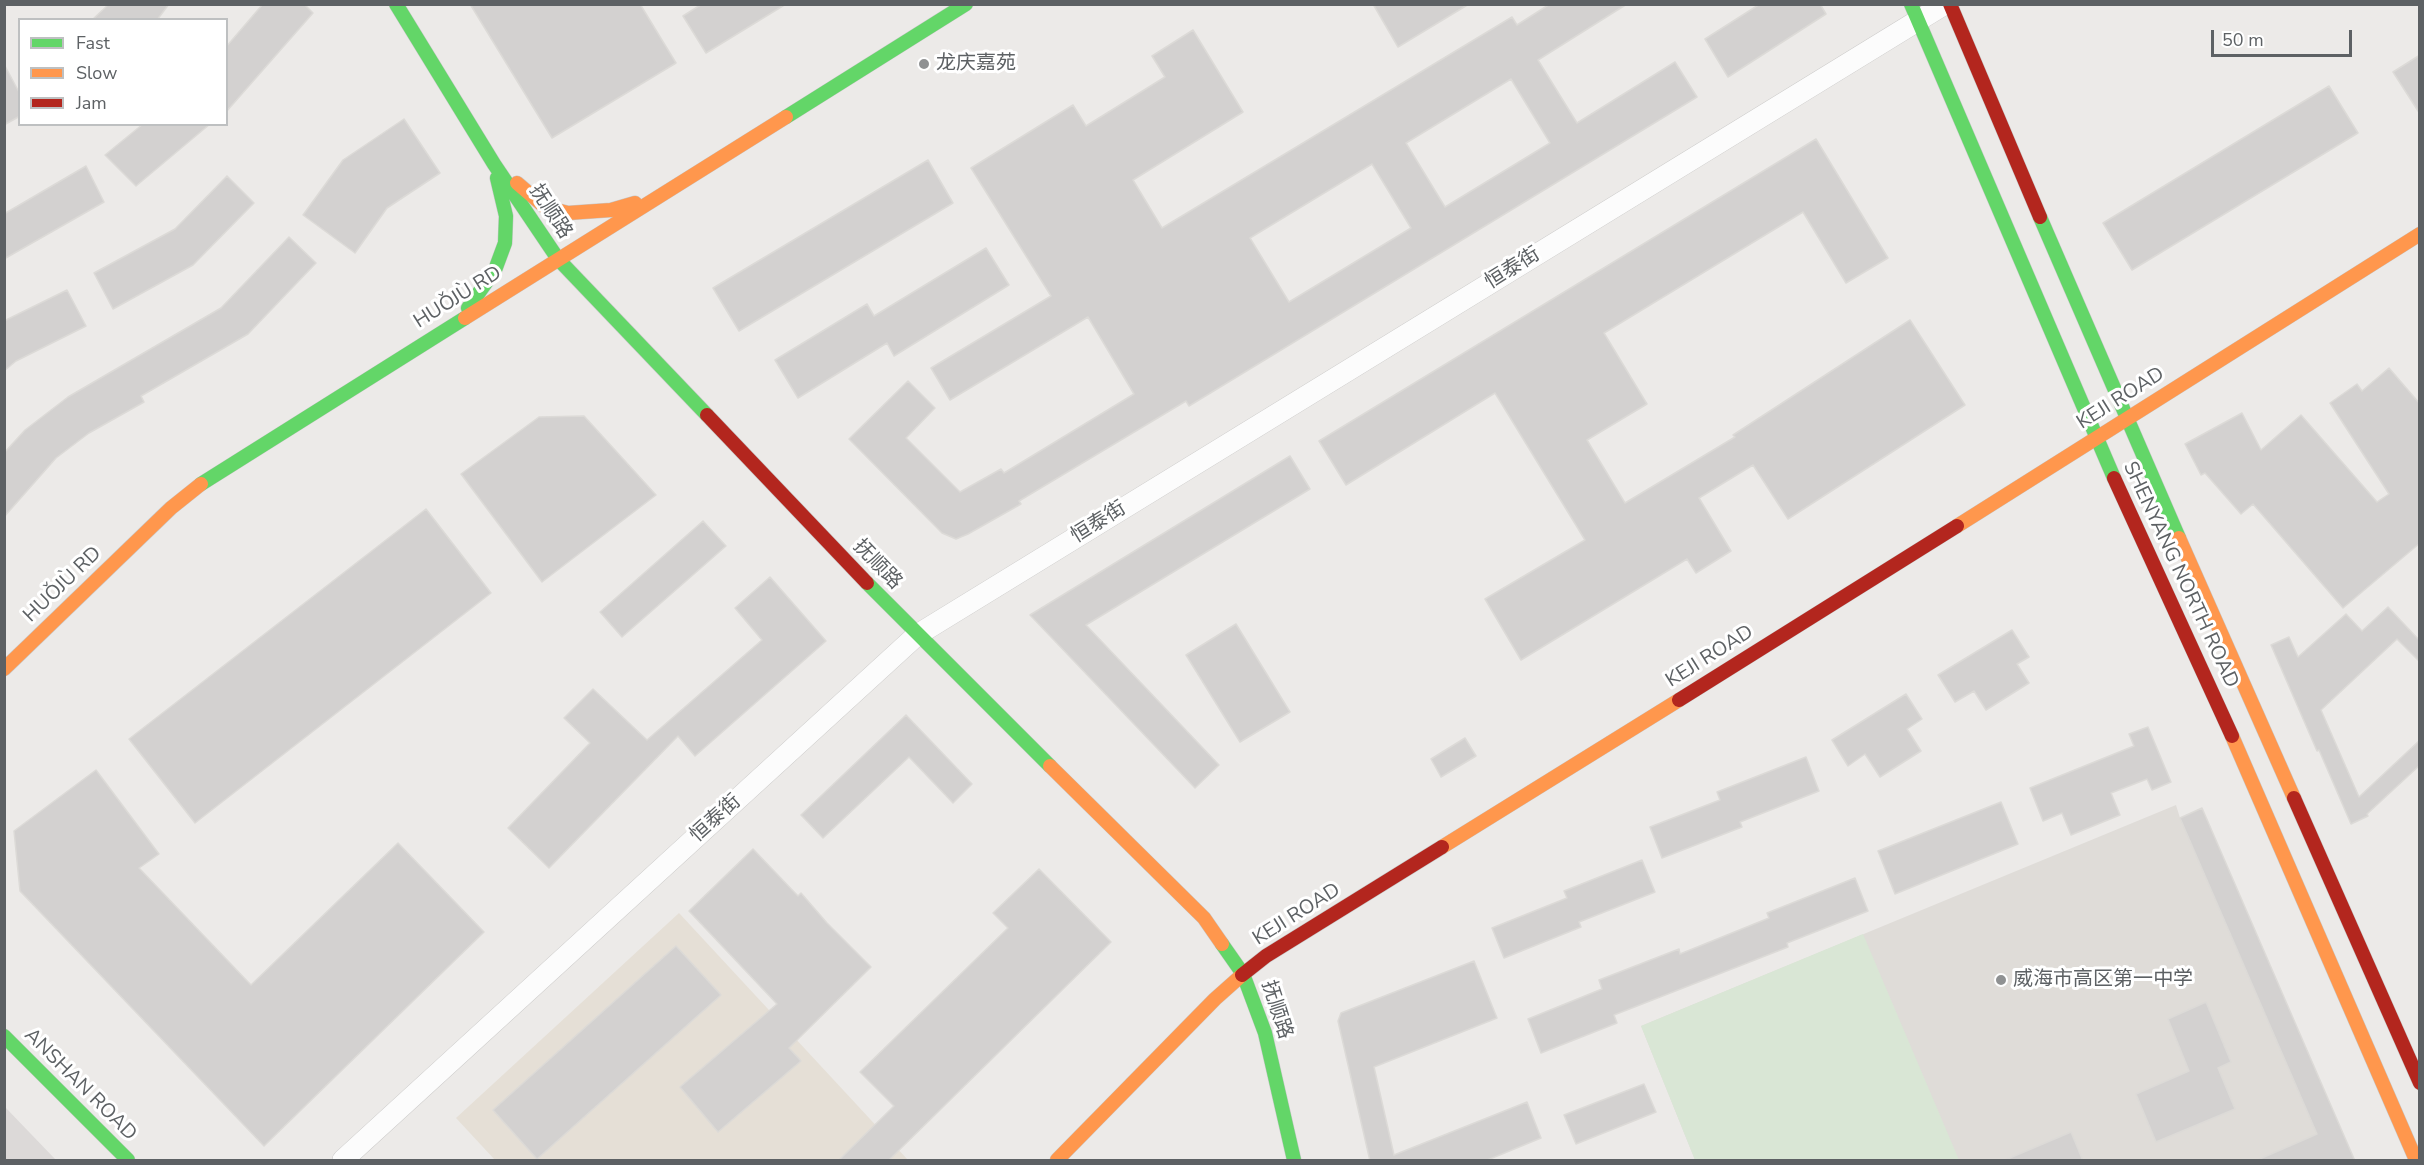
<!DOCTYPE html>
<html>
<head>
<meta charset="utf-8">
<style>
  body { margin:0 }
  #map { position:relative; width:2424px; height:1165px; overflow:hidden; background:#eceae8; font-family:"Nunito Sans",sans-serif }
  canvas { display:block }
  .frame { position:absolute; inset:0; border:6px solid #5d6164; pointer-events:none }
  .legend { position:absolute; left:18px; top:18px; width:210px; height:108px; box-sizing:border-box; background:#fff; border:2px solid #bec0c1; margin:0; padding:8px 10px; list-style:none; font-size:18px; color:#5d6164 }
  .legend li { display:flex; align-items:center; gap:12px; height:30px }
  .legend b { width:30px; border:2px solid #bec0c1 }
  .scale { position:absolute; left:2211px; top:30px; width:141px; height:27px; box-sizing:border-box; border:3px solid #5d6164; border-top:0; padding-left:8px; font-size:18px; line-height:21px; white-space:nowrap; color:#5d6164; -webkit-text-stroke:4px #fff; paint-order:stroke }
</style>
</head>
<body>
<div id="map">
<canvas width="2424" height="1165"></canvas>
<div class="frame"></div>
<ul class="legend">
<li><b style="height:8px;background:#63d668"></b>Fast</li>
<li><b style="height:8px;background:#ff974d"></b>Slow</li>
<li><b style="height:8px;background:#b3261e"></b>Jam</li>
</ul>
<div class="scale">50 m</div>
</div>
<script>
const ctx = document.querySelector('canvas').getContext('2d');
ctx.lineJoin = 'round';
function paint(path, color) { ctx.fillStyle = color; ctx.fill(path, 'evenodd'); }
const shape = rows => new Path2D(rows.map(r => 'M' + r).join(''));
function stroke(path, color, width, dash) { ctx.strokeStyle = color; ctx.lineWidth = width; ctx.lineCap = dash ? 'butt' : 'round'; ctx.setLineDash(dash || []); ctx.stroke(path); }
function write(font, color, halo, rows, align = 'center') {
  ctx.font = font + ' "Nunito Sans","Noto Sans SC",sans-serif'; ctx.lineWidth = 6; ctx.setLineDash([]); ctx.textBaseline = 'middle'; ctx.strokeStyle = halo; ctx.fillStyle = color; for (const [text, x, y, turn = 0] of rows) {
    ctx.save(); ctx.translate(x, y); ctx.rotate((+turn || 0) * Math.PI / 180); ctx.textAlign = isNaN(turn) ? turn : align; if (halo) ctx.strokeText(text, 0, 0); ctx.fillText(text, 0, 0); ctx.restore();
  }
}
const commercial = shape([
  [679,913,908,1160,495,1160,456,1118]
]);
const industrial = shape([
  [4,1107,5,1107,56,1160,5,1160]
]);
const education = shape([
  [2176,805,2180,818,2329,1160,1695,1160,1641,1026]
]);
const green = shape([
  [1863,934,1959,1160,1695,1160,1641,1026]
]);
const building = shape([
  [109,4,169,4,157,20,92,20,109,4],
  [263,4,304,4,313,13,226,112,226,47,263,4],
  [470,4,640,4,676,63,552,138,470,4],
  [702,4,786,4,706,53,683,16,702,4],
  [1373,4,1469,4,1398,47,1373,4],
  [1550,4,1627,4,1538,60,1577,123,1675,62,1697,97,1189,406,1186,401,1019,501,1021,504,968,534,956,539,942,533,849,439,908,381,935,408,906,438,960,492,1001,469,1004,473,1134,394,1088,317,950,400,931,368,1051,296,971,168,1073,105,1086,126,1165,77,1152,56,1193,30,1243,112,1133,180,1162,228,1512,17,1517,25,1550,4],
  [1511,79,1550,143,1445,207,1406,143,1511,79],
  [1372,164,1411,228,1289,302,1250,238,1372,164],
  [1760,4,1820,4,1826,14,1728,77,1705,39,1760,4],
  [2420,55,2420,114,2393,72,2420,55],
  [4,64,20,94,20,116,4,125,4,64],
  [2329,86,2358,133,2132,270,2103,223,2329,86],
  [404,119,440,173,387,208,355,253,303,215,343,160,404,119],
  [143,124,210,124,136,186,105,155,143,124],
  [1816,139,1888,258,1846,283,1803,212,1604,333,1647,404,1587,440,1625,503,1735,437,1733,435,1910,320,1965,405,1788,519,1753,465,1699,498,1731,551,1696,573,1687,559,1521,660,1485,599,1585,540,1495,393,1346,485,1319,441,1816,139],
  [928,160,953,203,739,331,713,288,928,160],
  [86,166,104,202,4,259,4,214,86,166],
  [227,176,254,203,193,265,113,309,94,273,175,229,227,176],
  [289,237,316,263,248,334,141,396,144,402,89,433,56,458,4,517,4,453,25,430,68,397,221,308,289,237],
  [986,248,1009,285,894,356,887,343,798,398,775,360,867,304,874,316,986,248],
  [67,290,86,326,16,361,4,371,4,321,67,290],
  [2389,368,2420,404,2420,543,2343,608,2253,504,2241,514,2205,473,2201,475,2185,444,2242,413,2261,450,2301,415,2377,502,2389,494,2330,403,2357,384,2362,391,2389,368],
  [584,416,656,495,542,582,461,474,539,417,584,416],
  [1290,456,1310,489,1086,625,1219,765,1195,788,1030,615,1290,456],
  [426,509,491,593,195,823,129,739,426,509],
  [703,521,726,546,622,637,600,612,703,521],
  [770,577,826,641,695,756,678,736,549,868,508,828,590,743,564,718,593,689,647,740,762,640,735,608,770,577],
  [2388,607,2420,641,2420,662,2397,639,2321,710,2359,797,2420,740,2420,765,2367,814,2368,816,2351,824,2319,750,2317,751,2271,645,2289,637,2298,657,2346,614,2362,631,2388,607],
  [1236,624,1290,712,1240,742,1186,655,1236,624],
  [2012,630,2029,657,2017,664,2029,683,1986,710,1974,691,1955,702,1938,675,2012,630],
  [1906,694,1922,719,1907,729,1921,751,1880,777,1865,754,1848,766,1832,740,1906,694],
  [906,715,972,784,953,803,909,757,823,838,801,815,906,715],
  [2148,727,2171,782,2152,790,2147,779,2111,793,2120,815,2071,835,2062,813,2043,821,2030,788,2134,746,2129,734,2148,727],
  [1465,738,1476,756,1441,777,1431,759,1465,738],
  [1806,757,1819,791,1740,822,1742,827,1662,858,1650,827,1720,800,1717,792,1806,757],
  [96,770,159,854,139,868,251,985,398,843,484,932,264,1146,20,891,14,831,96,770],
  [2001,802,2018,844,1895,894,1878,851,2001,802],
  [2202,808,2355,1161,2255,1161,2317,1134,2180,818,2202,808],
  [753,849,798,896,801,893,827,923,871,967,789,1048,801,1061,718,1132,680,1087,777,1004,689,911,753,849],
  [1642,860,1655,892,1579,922,1581,927,1504,958,1492,928,1567,898,1564,891,1642,860],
  [1039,869,1111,942,888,1161,838,1161,894,1106,860,1072,1008,928,993,913,1039,869],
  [1855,878,1868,911,1787,943,1788,947,1614,1015,1617,1023,1541,1053,1528,1019,1602,989,1599,980,1679,949,1680,954,1769,918,1767,913,1855,878],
  [676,946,721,995,537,1159,493,1110,676,946],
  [1474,961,1497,1018,1374,1067,1394,1155,1527,1102,1541,1138,1485,1161,1370,1161,1338,1021,1341,1013,1474,961],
  [2206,1002,2231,1062,2218,1068,2235,1109,2156,1142,2136,1094,2189,1071,2168,1019,2206,1002],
  [1644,1084,1656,1112,1576,1144,1564,1115,1644,1084],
  [2071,1132,2083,1161,2005,1161,2005,1160,2071,1132]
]);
const street = shape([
  [343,1160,917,635,1945,4]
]);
const fast = shape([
  [396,4,494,164,558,259,707,415],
  [1911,4,2114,478],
  [786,117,966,4],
  [2040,217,2179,538],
  [468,308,495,270,505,243,506,216,497,178],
  [201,484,465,318],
  [867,583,1050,766],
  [1222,944,1243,974,1265,1033,1294,1160],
  [4,1036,128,1160]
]);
const slow = shape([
  [517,183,545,207,568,213,611,210,635,203],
  [465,318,786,117],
  [1957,526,2420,234],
  [2179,538,2294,798],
  [4,669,171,508,201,484],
  [2232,736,2416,1160],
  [1050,766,1204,918,1222,944],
  [1442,847,1679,700],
  [1057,1160,1215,999,1242,975]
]);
const jam = shape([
  [1950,4,2040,217],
  [707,415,867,583],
  [2114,478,2232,736],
  [1679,700,1957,526],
  [2294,798,2420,1083],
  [1242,975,1266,956,1442,847]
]);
const markers = [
  [924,64,6,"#8f9192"],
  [2001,980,6,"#8f9192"]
];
const poiNames = [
  ["龙庆嘉苑",936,64],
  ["威海市高区第一中学",2013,980]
];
const streetNames = [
  ["抚顺路",550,212,57],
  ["恒泰街",1513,269,-32],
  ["HUǑJÙ RD",458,298,-32],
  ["KEJI ROAD",2121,399,-32],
  ["恒泰街",1099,523,-32],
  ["抚顺路",877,565,46],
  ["SHENYANG NORTH ROAD",2180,575,65],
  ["HUǑJÙ RD",63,585,-44],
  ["KEJI ROAD",1710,657,-32],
  ["恒泰街",716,819,-42],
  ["KEJI ROAD",1297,915,-32],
  ["抚顺路",1276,1010,72],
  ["ANSHAN ROAD",80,1085,45]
];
paint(commercial, '#e5dfd6');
paint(industrial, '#dcd9d8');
paint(education, '#dfdcd8');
paint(green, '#d9e6d5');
paint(building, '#d3d1d0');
stroke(building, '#dcdad7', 1.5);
stroke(street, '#c9c8c7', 22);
stroke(fast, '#c6c7c7', 15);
stroke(slow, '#c6c7c7', 15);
stroke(jam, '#c6c7c7', 15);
stroke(street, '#fcfcfc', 21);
stroke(fast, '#63d668', 14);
stroke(slow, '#ff974d', 14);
stroke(jam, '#b3261e', 14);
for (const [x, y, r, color] of markers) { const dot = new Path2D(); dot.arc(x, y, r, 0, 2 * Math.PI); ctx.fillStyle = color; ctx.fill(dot); stroke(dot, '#fff', 2); }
write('20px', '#5d6164', '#fff', poiNames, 'left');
write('20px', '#5d6164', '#fff', streetNames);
</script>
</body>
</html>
